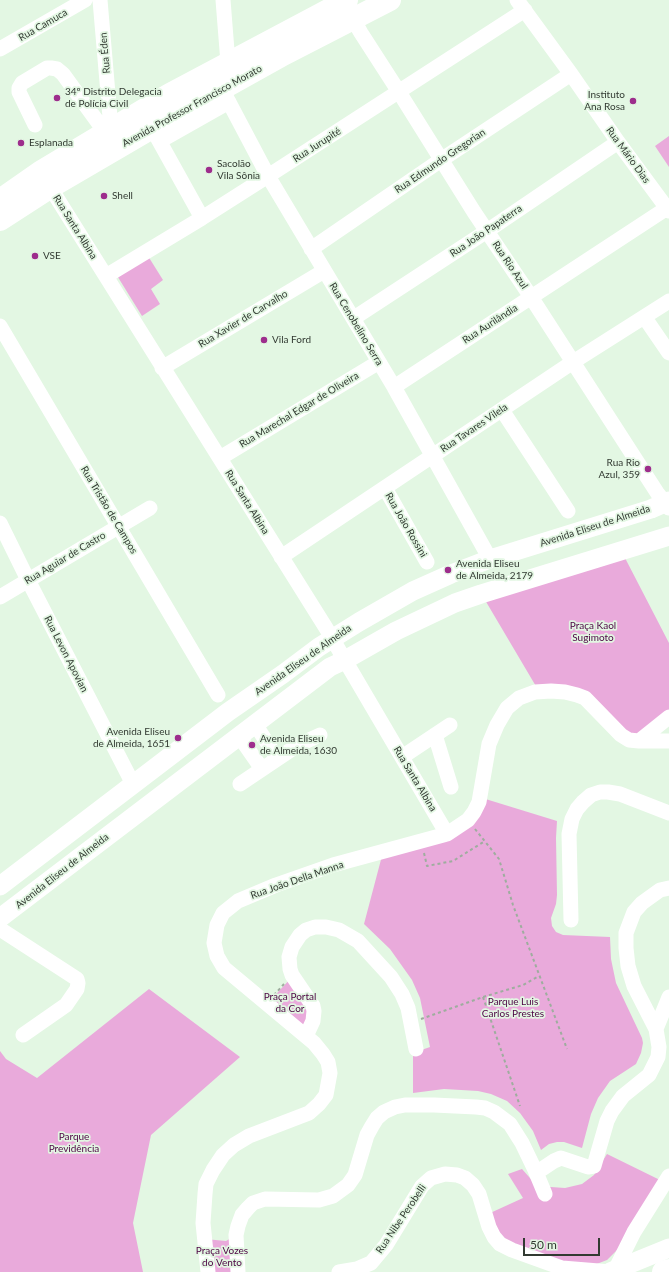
<!DOCTYPE html>
<html>
<head>
<meta charset="utf-8">
<style>
  body { margin:0 }
  #map { position:relative; width:669px; height:1272px; overflow:hidden; background:#e3f7e3; font-family:Lato,sans-serif }
  canvas { display:block }
  .scale { position:absolute; left:523px; top:1238px; width:77px; height:18px; box-sizing:border-box; border:2px solid #323a32; border-top:0; padding-left:5px; font-size:12px; line-height:14px; white-space:nowrap; color:#323a32; -webkit-text-stroke:3px #e3f7e3; paint-order:stroke }
</style>
</head>
<body>
<div id="map">
<canvas width="669" height="1272"></canvas>
<div class="scale">50 m</div>
</div>
<script>
const ctx = document.querySelector('canvas').getContext('2d');
ctx.lineJoin = 'round';
function paint(path, color) { ctx.fillStyle = color; ctx.fill(path, 'evenodd'); }
const shape = rows => new Path2D(rows.map(r => 'M' + r).join(''));
function stroke(path, color, width, dash) { ctx.strokeStyle = color; ctx.lineWidth = width; ctx.lineCap = dash ? 'butt' : 'round'; ctx.setLineDash(dash || []); ctx.stroke(path); }
function write(font, color, halo, rows, align = 'center') {
  ctx.font = font + ' Lato,sans-serif'; ctx.lineWidth = 3.5; ctx.setLineDash([]); ctx.textBaseline = 'middle'; ctx.strokeStyle = halo; ctx.fillStyle = color; for (const [text, x, y, turn = 0] of rows) {
    ctx.save(); ctx.translate(x, y); ctx.rotate((+turn || 0) * Math.PI / 180); ctx.textAlign = isNaN(turn) ? turn : align; if (halo) ctx.strokeText(text, 0, 0); ctx.fillText(text, 0, 0); ctx.restore();
  }
}
const green = shape([
  [669,136,669,167,655,146],
  [148,256,163,280,151,289,160,304,142,316,116,274],
  [624,556,669,643,669,714,639,739,624,732,582,693,537,688,485,600],
  [479,797,557,821,556,838,557,895,556,904,551,918,552,926,556,932,563,935,610,937,611,959,616,983,642,1038,643,1043,641,1053,636,1064,610,1081,598,1098,591,1114,582,1148,564,1142,557,1142,549,1144,541,1150,533,1131,520,1113,507,1101,491,1094,478,1091,444,1089,413,1093,413,1053,430,1047,420,998,412,980,390,949,364,924,383,852,451,832],
  [291,978,312,1006,304,1034,267,1004],
  [149,989,240,1057,151,1135,133,1223,143,1272,0,1272,0,1051,6,1059,37,1078],
  [607,1154,662,1181,620,1247,607,1260,594,1265,571,1264,501,1241,488,1214,523,1198,508,1174,522,1169,537,1186,565,1188,582,1184,594,1175],
  [236,1235,238,1272,208,1272,205,1239,226,1241]
]);
const path = shape([
  [475,829,499,859,513,905,567,1049],
  [424,853,427,866,453,861,485,841],
  [274,995,284,984],
  [483,997,520,1106],
  [421,1019,483,997,523,985,539,976]
]);
const minor = shape([
  [100,0,111,129],
  [223,0,228,63],
  [517,0,571,74,618,142,669,211],
  [349,12,361,33,399,92,474,212,531,297,658,494,669,508],
  [0,49,85,0],
  [222,89,268,176,394,387,490,559],
  [35,125,19,92,19,88,22,83,47,68,51,68,57,69,63,74,105,132],
  [152,128,202,218],
  [160,141,229,102],
  [45,179,326,628,447,834],
  [311,249,441,160,571,74],
  [106,276,202,218,268,176,525,10],
  [354,318,487,231,618,142],
  [645,318,669,353],
  [0,326,218,695],
  [162,368,324,271],
  [394,387,667,208],
  [502,410,568,511],
  [220,458,379,362],
  [385,488,427,562],
  [0,523,28,580,133,784],
  [281,557,573,362,669,301],
  [0,597,150,508],
  [255,724,277,758],
  [435,735,451,787],
  [239,736,262,769],
  [639,741,669,717],
  [402,757,450,725],
  [240,784,298,745,320,735],
  [571,920,569,834,572,819,577,809,583,802,591,795,600,792,608,792,620,794,669,813],
  [0,929,77,979,78,983,77,989,66,1005,23,1035],
  [656,1029,669,997],
  [306,1036,313,1021,314,1011,313,1006,292,975,290,969,289,957,292,947,300,935,306,930,315,927,326,927,339,930,358,941,391,977,402,994,408,1008,416,1049],
  [535,1170,545,1194],
  [615,1270,634,1232,669,1176],
  [208,1272,203,1223,205,1194,206,1184,213,1170,223,1155,234,1145,249,1136,309,1113,319,1104,326,1095,330,1073,328,1062,323,1054,314,1043,224,968,217,956,214,943,217,925,223,913,238,901,276,885,333,865,447,834,468,820,474,812,479,802,489,744,497,725,507,708,519,698,535,692,551,691,565,692,577,695,585,698,621,735,629,740,639,741,669,741],
  [238,1272,236,1235,238,1226,242,1215,248,1208,253,1203,265,1199,319,1200,333,1196,348,1185,355,1175,367,1135,372,1126,377,1118,384,1112,395,1107,405,1105,434,1105,476,1107,485,1108,494,1112,510,1124,522,1143,535,1170,542,1169,554,1161,561,1158,588,1167,594,1166,607,1121,612,1111,623,1096,649,1075,658,1057,659,1047,656,1029,634,986,628,966,626,948,626,933,634,912,642,903,660,890,669,888],
  [339,1272,357,1269,371,1263,386,1245,422,1186,431,1178,445,1174,457,1175,465,1178,473,1185,479,1194,489,1227,494,1237,500,1244,512,1250,562,1268,611,1272]
]);
const major = shape([
  [0,886,228,712,283,674,319,647,359,622,413,591,451,574,490,559,651,509,669,501],
  [0,918,330,667,345,660,396,631,455,603,481,594,669,536],
  [610,1272,669,1248]
]);
const highway = shape([
  [0,200,40,172,170,94,347,0],
  [0,220,51,187,152,128,285,54,390,0],
  [663,1272,669,1270]
]);
const markers = [
  [57,98,4,"#9d2d8c"],
  [633,101,4,"#9d2d8c"],
  [21,143,4,"#9d2d8c"],
  [209,170,4,"#9d2d8c"],
  [104,196,4,"#9d2d8c"],
  [35,256,4,"#9d2d8c"],
  [264,340,4,"#9d2d8c"],
  [648,469,4,"#9d2d8c"],
  [448,570,4,"#9d2d8c"],
  [178,738,4,"#9d2d8c"],
  [252,745,4,"#9d2d8c"]
];
const streetNames = [
  ["Rua Camuca",43,25,-30],
  ["Rua Éden",105,53,-95],
  ["Avenida Professor Francisco Morato",192,106,-29],
  ["Rua Jurupité",317,145,-33],
  ["Rua Mário Dias",628,155,54],
  ["Rua Edmundo Gregorian",440,161,-34],
  ["Rua Santa Albina",75,227,58],
  ["Rua João Papaterra",486,231,-34],
  ["Rua Rio Azul",510,265,56],
  ["Rua Xavier de Carvalho",243,319,-31],
  ["Rua Cenobelino Serra",356,324,59],
  ["Rua Aurilândia",490,324,-33],
  ["Rua Marechal Edgar de Oliveira",299,410,-31],
  ["Rua Tavares Vilela",474,428,-34],
  ["Rua Santa Albina",247,502,58],
  ["Rua Tristão de Campos",109,510,59],
  ["Rua João Rossini",406,525,60],
  ["Avenida Eliseu de Almeida",595,526,-18],
  ["Rua Aguiar de Castro",65,558,-31],
  ["Rua Levon Apovian",66,654,63],
  ["Avenida Eliseu de Almeida",303,660,-35],
  ["Rua Santa Albina",415,779,59],
  ["Avenida Eliseu de Almeida",62,871,-38],
  ["Rua João Della Manna",297,880,-19],
  ["Rua Nibe Perobelli",401,1219,-56]
];
const poiNames = [
  ["34º Distrito Delegacia",65,92],
  ["de Polícia Civil",65,104],
  ["Instituto",625,95,"right"],
  ["Ana Rosa",625,107,"right"],
  ["Esplanada",29,143],
  ["Sacolão",217,164],
  ["Vila Sônia",217,176],
  ["Shell",112,196],
  ["VSE",43,256],
  ["Vila Ford",272,340],
  ["Rua Rio",640,463,"right"],
  ["Azul, 359",640,475,"right"],
  ["Avenida Eliseu",456,564],
  ["de Almeida, 2179",456,576],
  ["Avenida Eliseu",170,732,"right"],
  ["de Almeida, 1651",170,744,"right"],
  ["Avenida Eliseu",260,739],
  ["de Almeida, 1630",260,751]
];
const parkNames = [
  ["Praça Kaol",593,626],
  ["Sugimoto",593,638],
  ["Praça Portal",290,997],
  ["da Cor",290,1009],
  ["Parque Luis",513,1002],
  ["Carlos Prestes",513,1014],
  ["Parque",74,1137],
  ["Previdência",74,1149],
  ["Praça Vozes",222,1251],
  ["do Vento",222,1263]
];
paint(green, '#e9aadb');
stroke(path, '#9ead9e', 2, [3, 3]);
stroke(minor, '#fff', 15);
stroke(major, '#fff', 19);
stroke(highway, '#fff', 22);
for (const [x, y, r, color] of markers) { const dot = new Path2D(); dot.arc(x, y, r, 0, 2 * Math.PI); ctx.fillStyle = color; ctx.fill(dot); stroke(dot, '#e3f7e3', 1.5); }
write('10px', '#323a32', '#e3f7e3', streetNames);
write('10px', '#323a32', '#e3f7e3', poiNames, 'left');
write('10px', '#4d0444', '#e3f7e3', parkNames);
</script>
</body>
</html>
